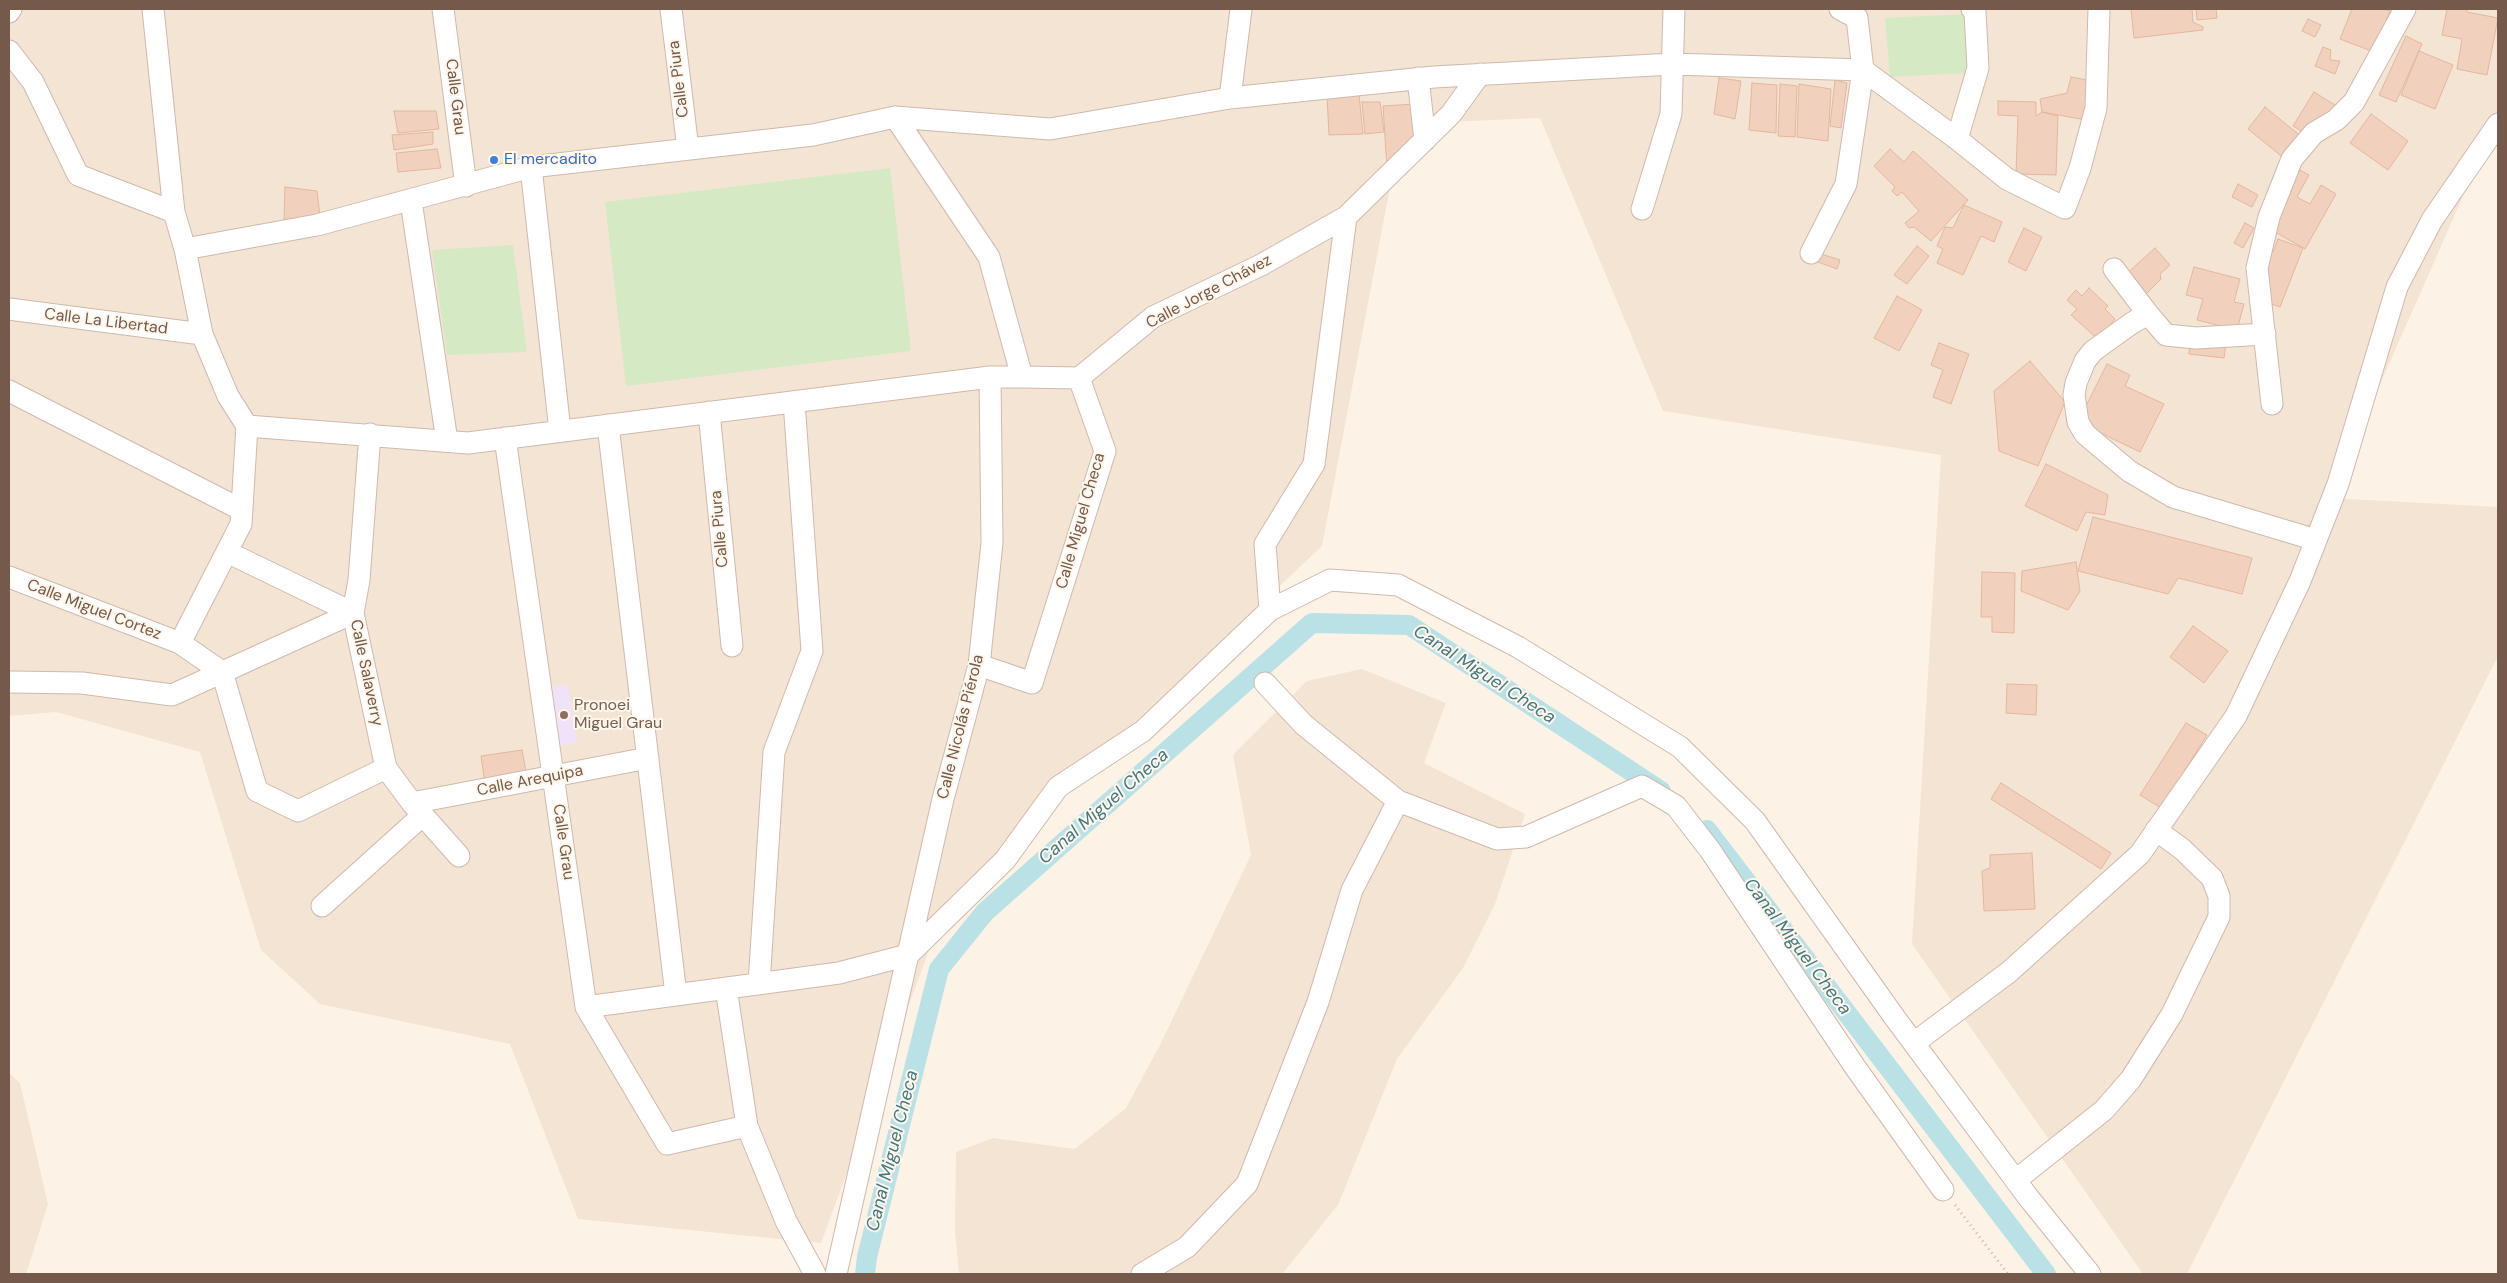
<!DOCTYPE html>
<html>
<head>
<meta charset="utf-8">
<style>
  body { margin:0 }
  #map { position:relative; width:2507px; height:1283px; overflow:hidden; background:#fcf3e6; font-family:"DM Sans",sans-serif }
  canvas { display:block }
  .frame { position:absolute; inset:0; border:10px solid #75594b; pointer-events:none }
</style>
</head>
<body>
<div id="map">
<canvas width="2507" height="1283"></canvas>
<div class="frame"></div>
</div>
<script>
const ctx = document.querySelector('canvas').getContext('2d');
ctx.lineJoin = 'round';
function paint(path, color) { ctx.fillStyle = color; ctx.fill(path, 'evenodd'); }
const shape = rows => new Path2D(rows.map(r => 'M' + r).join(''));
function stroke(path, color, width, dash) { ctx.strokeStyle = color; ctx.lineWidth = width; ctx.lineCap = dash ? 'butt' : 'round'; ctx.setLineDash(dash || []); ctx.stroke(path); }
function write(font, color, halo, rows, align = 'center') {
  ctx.font = font + ' "DM Sans",sans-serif'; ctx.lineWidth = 4; ctx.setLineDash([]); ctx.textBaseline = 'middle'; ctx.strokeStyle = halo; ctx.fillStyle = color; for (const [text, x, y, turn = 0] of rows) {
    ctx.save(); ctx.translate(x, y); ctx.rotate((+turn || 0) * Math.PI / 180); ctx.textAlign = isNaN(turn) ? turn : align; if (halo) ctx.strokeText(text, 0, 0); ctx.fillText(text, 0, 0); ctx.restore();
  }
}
const residential = shape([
  [9,9,2498,9,2498,117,2330,498,2498,507,2498,656,2187,1274,2143,1274,1912,944,1941,455,1663,411,1540,118,1402,124,1322,546,948,899,821,1243,578,1219,510,1044,320,1004,261,950,200,752,56,712,9,716],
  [1362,669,1446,703,1424,763,1525,814,1495,904,1463,968,1397,1059,1338,1205,1282,1274,959,1274,955,1231,956,1152,993,1138,1075,1149,1126,1108,1160,1045,1251,855,1233,755,1307,681],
  [9,1073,20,1083,48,1204,26,1274,9,1274]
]);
const education = shape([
  [568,685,577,743,559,745,551,687]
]);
const green = shape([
  [1968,14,1968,73,1890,77,1885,18],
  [890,168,911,351,626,386,605,202],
  [513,245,527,352,447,355,432,250]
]);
const canal = shape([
  [1707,830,2046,1274],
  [865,1274,867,1257,939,969,985,912,1312,623,1409,625,1661,791]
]);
const building = shape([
  [2131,9,2192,9,2193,22,2203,27,2203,30,2134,38,2131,9],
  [2196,9,2216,9,2217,18,2197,20,2196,9],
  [2352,9,2383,9,2390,11,2374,52,2340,39,2352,9],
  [2447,9,2467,9,2467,12,2498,18,2487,75,2457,69,2462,39,2442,35,2447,9],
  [2308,19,2321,25,2315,37,2302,31,2308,19],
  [2406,36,2422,44,2396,102,2379,95,2406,36],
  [2323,47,2331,50,2330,60,2340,61,2335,74,2315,66,2323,47],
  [2419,51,2453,65,2435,109,2401,95,2419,51],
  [2071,77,2093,81,2086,120,2042,112,2040,99,2067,93,2071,77],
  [1719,78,1741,81,1735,119,1714,114,1719,78],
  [1835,80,1847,83,1841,128,1830,126,1835,80],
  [1752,83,1777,85,1776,133,1749,130,1752,83],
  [1780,84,1797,86,1795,137,1778,136,1780,84],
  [1799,84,1831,89,1828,141,1797,137,1799,84],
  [2314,92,2338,107,2308,135,2293,126,2314,92],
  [1359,94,1363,134,1329,135,1327,95,1359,94],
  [1998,101,2036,102,2036,116,2042,112,2058,116,2056,175,2016,174,2018,116,1998,115,1998,101],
  [1362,102,1380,102,1384,132,1365,134,1362,102],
  [1415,104,1416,142,1387,169,1383,106,1415,104],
  [2265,107,2303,138,2285,159,2248,129,2265,107],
  [394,111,436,111,439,129,398,133,394,111],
  [2371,114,2408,141,2388,170,2350,143,2371,114],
  [433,132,433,144,394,150,392,135,433,132],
  [437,149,441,168,398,172,396,153,437,149],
  [1890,149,1904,162,1913,151,1968,200,1931,241,1914,227,1909,228,1905,223,1919,211,1902,192,1897,196,1892,191,1895,187,1874,166,1890,149],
  [2298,169,2309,175,2297,197,2310,204,2321,185,2336,194,2305,249,2266,227,2298,169],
  [2238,184,2258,195,2252,207,2232,197,2238,184],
  [285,187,317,191,320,217,284,221,285,187],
  [1964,205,2002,222,1994,242,1981,236,1963,275,1937,263,1943,249,1937,246,1945,227,1953,228,1964,205],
  [2245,223,2254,228,2243,248,2234,243,2245,223],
  [2024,228,2042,237,2026,271,2008,262,2024,228],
  [2278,239,2303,248,2280,307,2266,302,2266,250,2273,252,2278,239],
  [1917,246,1929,256,1907,284,1894,275,1917,246],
  [2155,248,2170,265,2160,274,2161,279,2142,298,2123,277,2155,248],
  [1818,253,1840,260,1837,269,1815,261,1818,253],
  [2194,267,2240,279,2234,302,2244,304,2237,330,2197,320,2203,299,2186,295,2194,267],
  [2089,288,2108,306,2105,309,2115,319,2110,325,2112,331,2101,342,2071,315,2077,309,2067,300,2076,290,2082,296,2089,288],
  [1897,296,1922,310,1899,351,1874,338,1897,296],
  [2190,339,2226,343,2224,358,2189,354,2190,339],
  [1939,343,1969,354,1951,404,1933,397,1943,370,1931,365,1939,343],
  [2030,361,2065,402,2038,466,1999,451,1994,391,2030,361],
  [2107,364,2130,375,2125,386,2164,404,2140,452,2078,422,2107,364],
  [2046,464,2108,495,2105,515,2086,512,2077,531,2025,506,2046,464],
  [2093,517,2252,558,2242,594,2178,578,2168,594,2078,571,2093,517],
  [2076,562,2080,591,2068,610,2021,591,2022,571,2076,562],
  [1982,572,2015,573,2014,633,1992,632,1992,617,1981,617,1982,572],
  [2193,626,2228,651,2204,683,2170,657,2193,626],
  [2007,684,2037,685,2036,715,2006,713,2007,684],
  [2186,723,2207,735,2161,808,2140,795,2186,723],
  [522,750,527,777,485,784,481,756,522,750],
  [2001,783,2111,853,2101,869,1991,799,2001,783],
  [2032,853,2035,909,1984,911,1982,871,1990,868,1990,855,2032,853]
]);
const path = shape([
  [1955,1205,2008,1274]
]);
const minor = shape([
  [153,9,174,212,185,249,202,334,228,396,247,426,241,524,180,643],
  [443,9,466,186],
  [671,9,688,149],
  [9,12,11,9],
  [9,51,33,82,78,175,174,212],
  [1418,78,1425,140],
  [1230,98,1241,9],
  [895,117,989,257,1022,377,1079,378,1105,451,1032,683,979,665],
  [1957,139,2007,179,2065,208,2080,168,2096,108,2099,9],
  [531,167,560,431],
  [411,201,447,441],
  [1642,209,1671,114,1674,9],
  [185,249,317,225,531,167,813,135,895,117,1050,129,1230,98,1434,77,1673,64,1863,70,1957,139,1978,68,1975,12,1972,9],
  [1811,253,1846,184,1863,70,1857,18,1840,9],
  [2114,269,2148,314],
  [9,309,202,334],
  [2265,334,2196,338,2166,335,2148,314,2132,323,2093,351,2085,361,2076,383,2074,395,2078,422,2085,434,2129,471,2173,497,2316,540],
  [1079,378,1153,317,1261,265,1346,217,1451,114,1480,74],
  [9,391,242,510],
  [2272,404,2257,268,2269,217,2292,159,2314,133,2336,120,2354,102,2405,9],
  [709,412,732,646],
  [608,425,676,995],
  [247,426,468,443,990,377,1022,377],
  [370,434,359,580,353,613,386,768,412,803,459,856],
  [505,438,586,1007,667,1144,747,1126],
  [227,552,353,613],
  [9,577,180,643,222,672,257,791,298,811,386,768],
  [1270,610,1265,544,1314,464,1346,217],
  [9,682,82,683,172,695,353,613],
  [1265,683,1304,725,1398,801,1497,839,1526,837,1642,786,1676,806,1710,850,1855,1067,1943,1190],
  [412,803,648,758],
  [322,906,423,815],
  [759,984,774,752,812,651,794,402],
  [726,988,747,1126,786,1221,815,1274],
  [586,1007,839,973,908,955,1005,860,1058,787,1143,731,1270,610,1330,580,1398,585,1518,647,1680,747,1755,821,1895,1018,2028,1197,2090,1274],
  [1914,1043,2009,972,2140,854,2236,716,2300,581,2338,484,2397,287,2432,220,2498,124],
  [2016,1180,2104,1110,2131,1079,2172,1014,2219,917,2219,896,2212,878,2182,849,2156,830],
  [836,1274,943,799,979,665,992,543,990,377],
  [1142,1274,1187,1247,1247,1184,1318,1002,1352,890,1398,801]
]);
const markers = [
  [494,160,5,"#3f7fe0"],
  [564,715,5,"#8d6e63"]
];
const streetNames = [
  ["Calle Piura",679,79,-97],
  ["Calle Grau",455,97,83],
  ["Calle Jorge Chávez",1209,292,-28],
  ["Calle La Libertad",106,322,7],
  ["Calle Miguel Checa",1081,521,-74],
  ["Calle Piura",720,529,-95],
  ["Calle Miguel Cortez",94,610,21],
  ["Calle Salaverry",366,673,78],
  ["Calle Nicolás Piérola",961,727,-76],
  ["Calle Arequipa",530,781,-11],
  ["Calle Grau",563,842,82]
];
const shopNames = [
  ["El mercadito",504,160]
];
const educationNames = [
  ["Pronoei",574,706],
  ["Miguel Grau",574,724]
];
const waterNames = [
  ["Canal Miguel Checa",1484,675,33],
  ["Canal Miguel Checa",1104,807,-41],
  ["Canal Miguel Checa",1797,947,53],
  ["Canal Miguel Checa",893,1151,-76]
];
paint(residential, '#f4e4d4');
paint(education, '#f0e3f9');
paint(green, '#d5eac4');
stroke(canal, '#bae1e6', 20);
paint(building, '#f1d1be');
stroke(building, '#e4b79e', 1);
stroke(minor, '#cebaac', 23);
stroke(path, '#d6b4a1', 3, [1, 4]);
stroke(minor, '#fff', 21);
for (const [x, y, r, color] of markers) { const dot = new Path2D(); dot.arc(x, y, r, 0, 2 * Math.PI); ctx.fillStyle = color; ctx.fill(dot); stroke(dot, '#fff7ec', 2); }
write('16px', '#75594b', '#fff7ec', streetNames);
write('16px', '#366cbe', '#fff7ec', shopNames, 'left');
write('16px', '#785e54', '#fff7ec', educationNames, 'left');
write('italic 18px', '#427982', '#fff7ec', waterNames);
</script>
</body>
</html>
